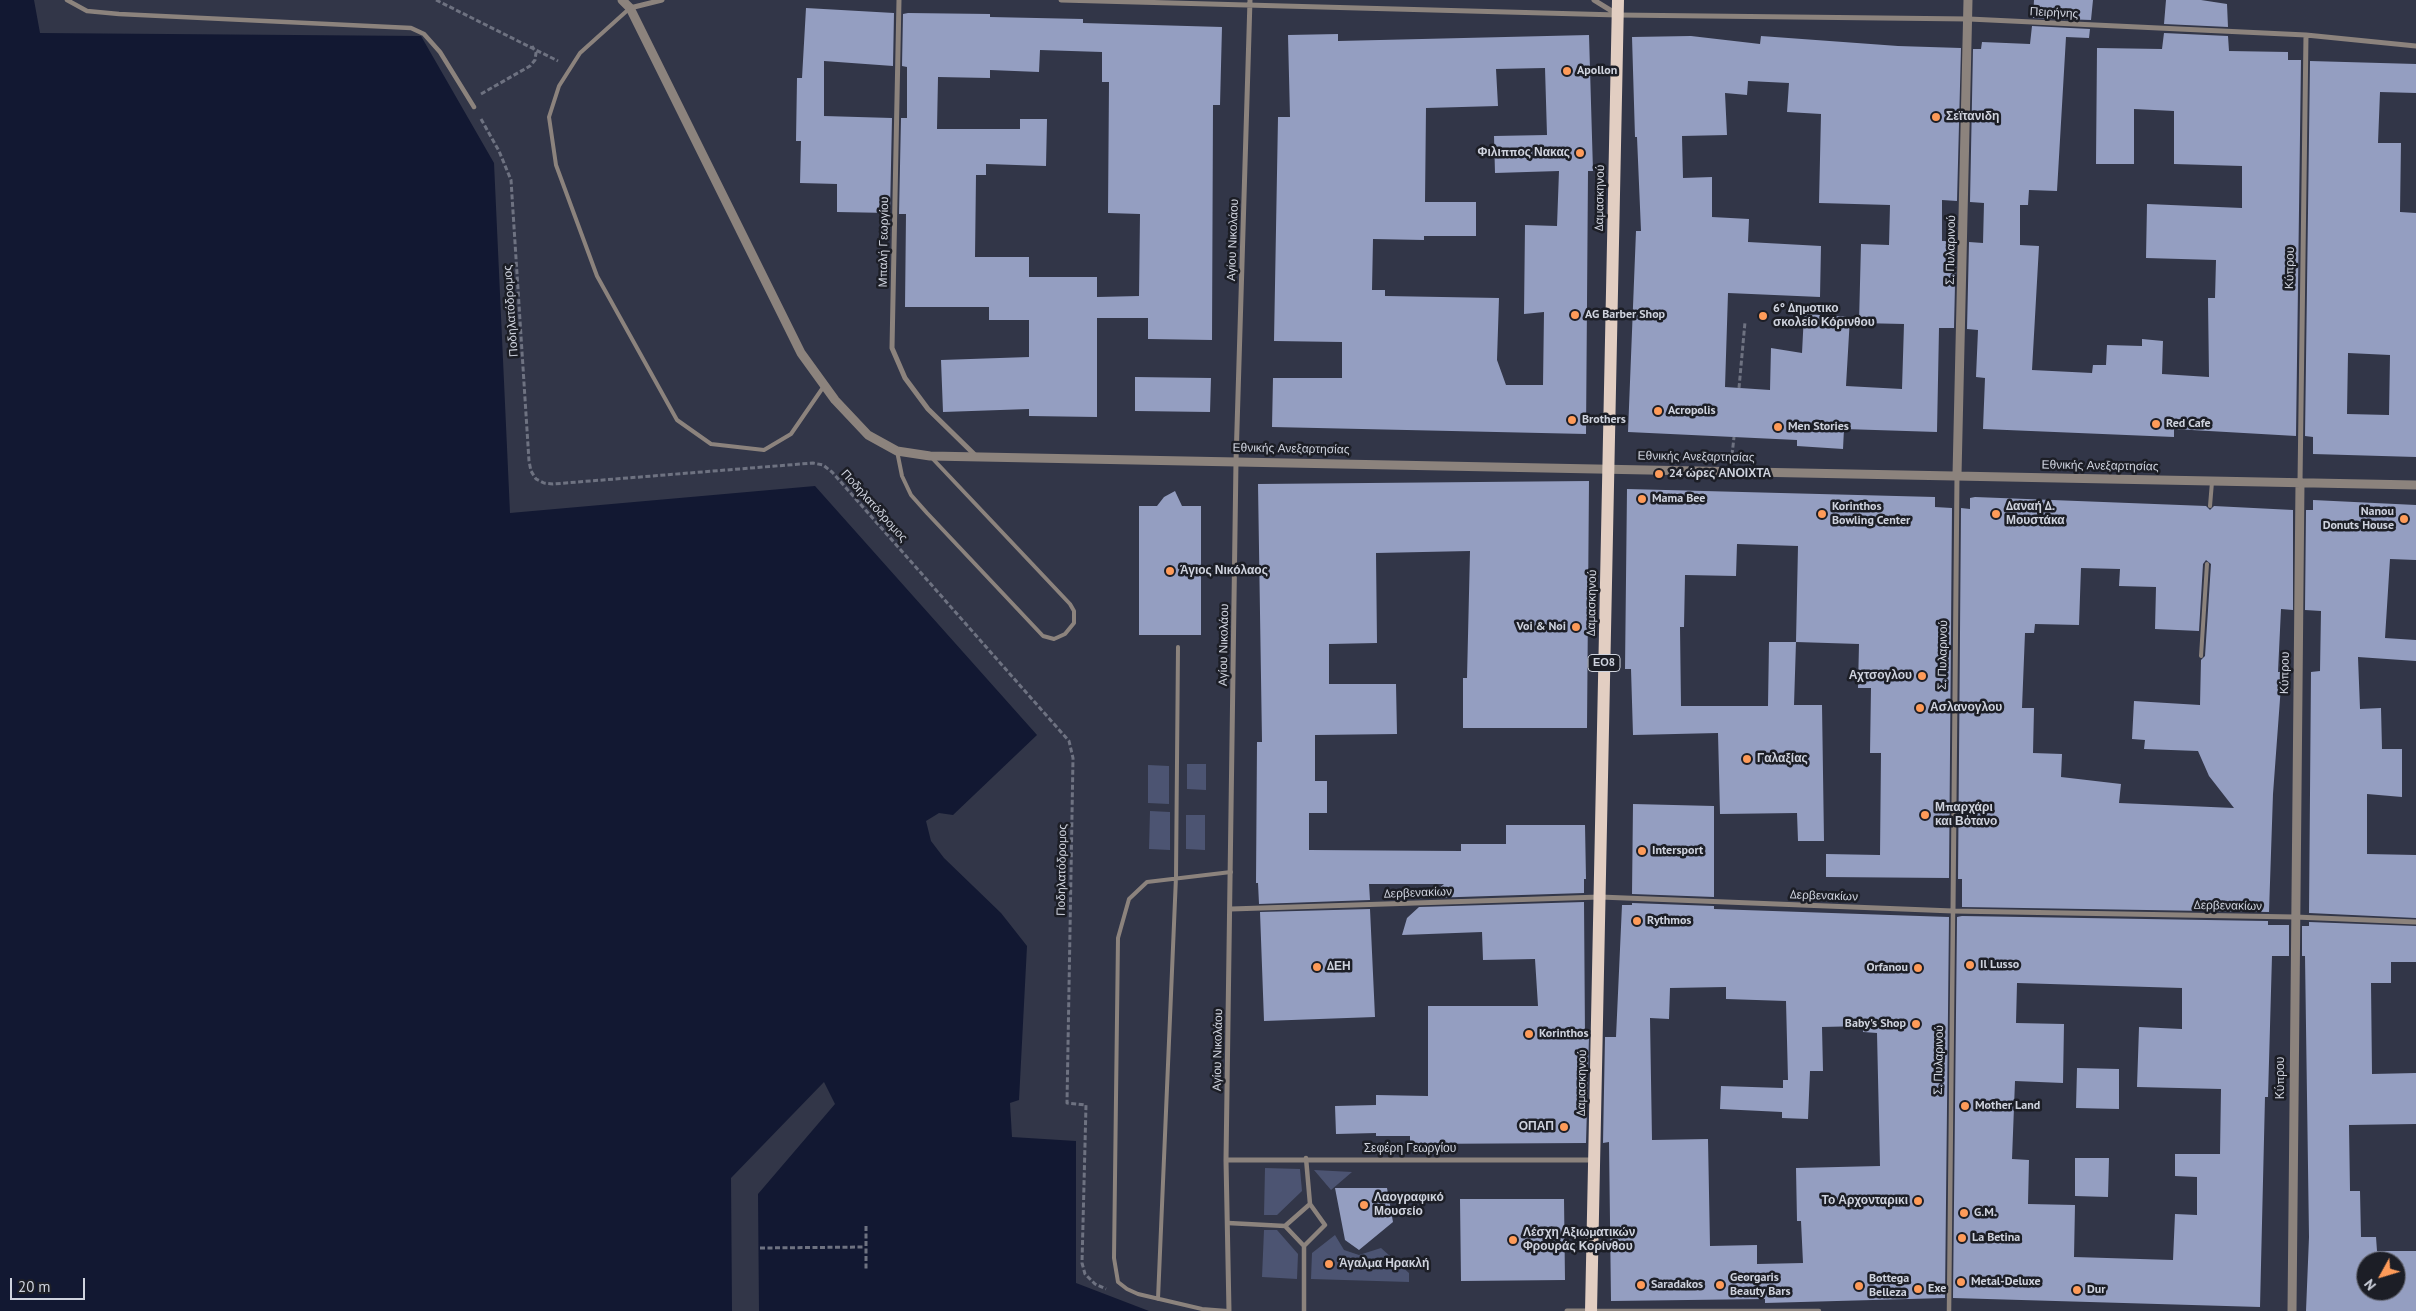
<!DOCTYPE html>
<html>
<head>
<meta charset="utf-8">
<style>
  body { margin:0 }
  #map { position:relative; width:2416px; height:1311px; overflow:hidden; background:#323648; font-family:"PT Sans",sans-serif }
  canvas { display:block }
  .north { position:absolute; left:2356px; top:1251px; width:50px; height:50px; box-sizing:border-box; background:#1c1e26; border:1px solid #646670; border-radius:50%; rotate:231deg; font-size:14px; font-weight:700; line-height:20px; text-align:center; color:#cfd3de }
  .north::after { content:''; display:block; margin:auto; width:18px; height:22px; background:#fe9b59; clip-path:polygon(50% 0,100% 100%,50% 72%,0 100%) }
  .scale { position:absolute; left:10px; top:1278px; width:75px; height:22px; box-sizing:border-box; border:2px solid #cfd3de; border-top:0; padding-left:6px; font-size:15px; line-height:18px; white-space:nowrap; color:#cfd3de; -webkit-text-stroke:4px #1c1e26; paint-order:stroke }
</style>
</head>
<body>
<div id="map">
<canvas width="2416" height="1311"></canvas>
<div class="north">N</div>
<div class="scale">20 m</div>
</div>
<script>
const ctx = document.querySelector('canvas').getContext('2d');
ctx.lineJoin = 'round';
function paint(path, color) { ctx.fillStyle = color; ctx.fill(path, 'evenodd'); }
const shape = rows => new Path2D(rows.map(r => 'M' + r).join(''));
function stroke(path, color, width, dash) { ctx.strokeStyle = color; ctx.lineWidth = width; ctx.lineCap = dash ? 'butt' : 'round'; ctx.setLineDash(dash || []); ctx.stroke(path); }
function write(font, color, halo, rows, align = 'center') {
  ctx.font = font + ' "PT Sans",sans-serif'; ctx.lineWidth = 5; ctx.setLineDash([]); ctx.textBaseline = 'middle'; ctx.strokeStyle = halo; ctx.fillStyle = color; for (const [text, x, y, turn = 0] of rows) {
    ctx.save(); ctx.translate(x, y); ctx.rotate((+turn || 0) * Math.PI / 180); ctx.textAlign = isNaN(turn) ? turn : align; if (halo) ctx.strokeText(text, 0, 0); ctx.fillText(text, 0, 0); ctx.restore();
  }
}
const green = shape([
  [1187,764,1206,764,1206,790,1187,789],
  [1148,765,1169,766,1169,804,1148,803],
  [1150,811,1170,812,1170,850,1149,849],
  [1186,815,1205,815,1205,850,1186,849],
  [1265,1168,1300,1169,1302,1191,1277,1215,1264,1215],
  [1314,1170,1352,1172,1331,1190],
  [1264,1230,1277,1230,1298,1254,1297,1279,1262,1277],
  [1335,1235,1344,1250,1359,1255,1381,1248,1409,1273,1409,1282,1311,1279,1312,1253]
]);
const water = shape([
  [0,0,34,0,40,33,421,36,494,163,510,513,815,486,1037,735,953,815,939,813,926,821,931,841,944,858,1001,913,1027,946,1019,1100,1010,1103,1012,1137,1076,1141,1076,1283,1149,1311,759,1311,758,1194,835,1104,824,1082,731,1178,732,1311,0,1311]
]);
const building = shape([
  [2034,0,2093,0,2091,20,2033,18],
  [2166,0,2201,0,2227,4,2228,27,2164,24],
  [806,8,894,13,893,66,824,61,824,116,892,118,890,213,837,212,837,184,800,183,801,141,796,141,797,78,802,78],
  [908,13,990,14,990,17,1083,19,1083,23,1222,27,1220,105,1213,105,1212,340,1148,339,1148,318,1097,318,1097,417,1029,416,1029,409,943,412,941,360,1029,357,1029,320,989,320,989,307,905,307,906,214,899,214,901,118,907,118,907,67,902,66,903,14],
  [1040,50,1102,52,1102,82,1109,82,1108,213,1140,214,1139,296,1097,297,1097,277,1029,277,1029,257,975,257,976,175,986,175,986,164,1046,166,1047,119,1020,119,1020,129,937,129,938,77,990,78,990,70,1039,72],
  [2032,26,2090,29,2089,38,2066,37,2057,191,2029,190,2028,205,2020,205,2020,245,2039,246,2032,370,2092,373,2093,365,2106,365,2107,345,2142,346,2142,339,2163,341,2162,374,2209,377,2208,298,2215,298,2216,260,2146,258,2147,204,2242,208,2242,166,2174,164,2174,111,2134,109,2134,164,2096,164,2097,48,2162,49,2164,33,2228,36,2229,51,2288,52,2288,60,2301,60,2296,436,2174,429,2174,437,1983,429,1985,378,1976,377,1978,330,1967,329,1969,242,1983,243,1984,203,1970,202,1973,49,1981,49,1982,42,2030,44],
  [1338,34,1338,41,1589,35,1593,171,1588,171,1586,434,1272,427,1273,378,1342,378,1342,342,1274,341,1278,117,1290,117,1288,35],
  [1545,68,1547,135,1494,136,1495,173,1559,171,1557,226,1525,225,1524,314,1544,312,1543,385,1506,385,1497,360,1499,298,1385,296,1385,290,1372,290,1373,239,1424,240,1424,236,1476,236,1476,202,1425,202,1426,108,1498,106,1496,69],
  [1691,36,1760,44,1761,36,1898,46,1961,48,1957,201,1942,200,1942,241,1956,241,1954,328,1939,328,1937,432,1844,429,1843,449,1797,446,1797,440,1628,432,1636,231,1641,231,1637,137,1635,137,1632,37],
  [1748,81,1789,83,1787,112,1821,114,1819,203,1890,205,1889,245,1861,244,1859,323,1904,324,1902,389,1846,386,1850,317,1804,314,1802,353,1771,348,1770,390,1725,387,1728,293,1820,297,1821,246,1748,242,1749,219,1712,217,1712,177,1683,178,1682,136,1727,135,1725,93,1747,95],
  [2310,61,2416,64,2416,93,2380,92,2378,143,2401,143,2400,212,2416,213,2416,457,2313,454,2313,437,2305,436],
  [2348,353,2390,355,2389,415,2347,414],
  [1135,377,1211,378,1210,412,1135,411],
  [1589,481,1587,728,1463,728,1463,678,1467,678,1470,551,1376,553,1377,643,1329,644,1329,684,1396,684,1397,734,1315,735,1315,781,1327,781,1327,813,1309,813,1309,850,1461,851,1461,844,1506,844,1506,825,1585,825,1586,879,1584,879,1584,893,1428,898,1444,884,1369,884,1370,900,1259,904,1258,883,1256,883,1257,742,1262,742,1258,484],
  [1627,489,1935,497,1935,507,1952,508,1949,878,1826,877,1826,854,1880,855,1881,753,1870,753,1871,688,1858,688,1859,644,1796,642,1794,705,1822,705,1824,841,1798,841,1797,813,1720,814,1718,733,1633,735,1631,669,1625,669],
  [1737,544,1798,546,1796,642,1769,642,1768,706,1681,706,1680,627,1684,627,1685,575,1736,576],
  [1175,491,1182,506,1201,506,1201,635,1139,635,1139,506,1157,506,1164,497],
  [1975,497,2206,506,2210,510,2214,506,2293,510,2293,610,2281,609,2278,672,2282,672,2273,794,2269,912,1962,907,1962,879,1958,879,1961,508,1970,509,1970,498],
  [2206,560,2211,564,2205,656,2201,660,2200,705,2134,701,2132,739,2145,740,2144,749,2198,751,2209,776,2234,808,2119,803,2121,784,2061,777,2062,754,2033,753,2034,708,2022,708,2025,633,2034,633,2035,624,2079,625,2081,568,2120,569,2119,586,2156,587,2155,629,2199,631,2203,564],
  [2313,500,2416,505,2416,560,2390,559,2385,638,2416,640,2416,661,2358,657,2360,709,2381,708,2382,749,2402,749,2402,797,2367,794,2367,854,2416,855,2416,918,2309,913,2311,672,2320,671,2321,611,2305,610,2306,510,2313,510],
  [1633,804,1714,806,1714,897,1632,894],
  [1584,902,1585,1036,1589,1037,1586,1143,1410,1144,1410,1136,1376,1136,1376,1133,1336,1134,1335,1106,1376,1105,1376,1095,1428,1096,1428,1006,1538,1006,1535,959,1483,960,1482,932,1402,935,1407,918,1419,907],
  [1632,903,1714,906,1714,909,1949,917,1945,1298,1765,1303,1765,1299,1611,1301,1609,1142,1603,1143,1605,1037,1616,1037,1622,905,1632,905],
  [1726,987,1726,999,1786,1001,1788,1080,1783,1080,1783,1088,1721,1086,1720,1109,1782,1112,1782,1118,1808,1119,1810,1071,1823,1071,1822,1027,1863,1026,1863,1032,1877,1033,1880,1166,1796,1168,1797,1221,1801,1221,1803,1263,1757,1264,1757,1245,1710,1246,1708,1139,1652,1140,1650,1018,1669,1019,1670,988],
  [1370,909,1375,1017,1264,1021,1260,912],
  [1962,916,2268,921,2268,925,2289,925,2289,956,2272,956,2268,1097,2265,1097,2260,1307,1953,1298,1957,917],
  [2017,983,2182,988,2182,1029,2139,1027,2137,1087,2221,1089,2220,1154,2175,1154,2175,1176,2197,1177,2197,1215,2175,1214,2173,1260,2074,1257,2075,1205,2028,1204,2029,1160,2012,1159,2015,1081,2063,1083,2064,1024,2016,1023],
  [2309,922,2416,926,2416,962,2391,962,2391,983,2371,983,2372,1074,2416,1073,2416,1124,2349,1125,2350,1191,2360,1191,2361,1237,2376,1237,2377,1251,2416,1251,2416,1311,2306,1311,2309,1237,2305,956,2302,956,2302,926,2309,926],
  [2366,1261,2396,1261,2396,1291,2366,1291],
  [2077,1068,2119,1069,2119,1109,2076,1108],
  [2075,1158,2109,1158,2108,1197,2075,1196],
  [1335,1188,1387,1188,1393,1222,1359,1250,1345,1240],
  [1460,1199,1564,1199,1565,1280,1461,1281]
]);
const path = shape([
  [436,0,558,61],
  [481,94,530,66,535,60,536,53,532,46],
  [481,119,499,151,511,180,529,461,531,471,536,479,544,483,553,484,813,463,823,465,832,472,1069,741,1073,758,1067,1103,1086,1105,1082,1263,1085,1274,1095,1284,1106,1289],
  [1739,388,1745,322],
  [1732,455,1734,437],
  [866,1226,866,1269],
  [760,1248,865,1247]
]);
const service = shape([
  [630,8,580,53,559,86,549,117,556,165,597,276,677,420,711,444,764,450,791,434,824,386],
  [897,451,902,476,911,495,927,513,1043,636,1054,639,1065,634,1074,623,1074,611,1070,604,932,458],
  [2210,506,2212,482],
  [2201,656,2207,564],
  [1158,1299,1176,877,1178,647],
  [1228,1311,1202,1309,1138,1294,1127,1289,1118,1282,1114,1258,1118,938,1129,899,1147,882,1231,872]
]);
const pedestrian = shape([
  [67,0,87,11,119,14,411,28,424,34,440,52,474,107],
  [1306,1158,1310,1204,1325,1225,1304,1246,1285,1226,1310,1204],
  [1228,1223,1285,1226],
  [1304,1246,1304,1311],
  [1593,1311,1819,1311],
  [1949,1311,1953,911]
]);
const minor = shape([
  [899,0,892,348,905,378,928,409,975,455],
  [1061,0,1618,15,1969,19,2306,35,2416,46],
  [1594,0,1615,13],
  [630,8,662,0],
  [2300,482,2306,35],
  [1231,909,1600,897,1953,911,2295,917,2416,922],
  [1953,911,1957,475],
  [1226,1160,1593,1160],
  [1229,1311,1226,1160,1236,461,1250,0],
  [1567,1311,1591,1311]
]);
const tertiary = shape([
  [622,0,630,8,801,353,835,400,868,435,897,451,930,456,2416,485],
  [1957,475,1968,0],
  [2292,1311,2300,482]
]);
const primary = shape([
  [1591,1311,1618,0]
]);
const markers = [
  [1567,71,5,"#fe9b59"],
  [1936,117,5,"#fe9b59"],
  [1580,153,5,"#fe9b59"],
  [1575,315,5,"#fe9b59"],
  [1763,316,5,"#fe9b59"],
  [1658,411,5,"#fe9b59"],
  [1572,420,5,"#fe9b59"],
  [2156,424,5,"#fe9b59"],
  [1778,427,5,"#fe9b59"],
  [1659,474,5,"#fe9b59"],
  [1642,499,5,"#fe9b59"],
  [1822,514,5,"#fe9b59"],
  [1996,514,5,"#fe9b59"],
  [2404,519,5,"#fe9b59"],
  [1170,571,5,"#fe9b59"],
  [1576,627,5,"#fe9b59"],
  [1922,676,5,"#fe9b59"],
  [1920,708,5,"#fe9b59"],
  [1747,759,5,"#fe9b59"],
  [1925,815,5,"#fe9b59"],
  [1642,851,5,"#fe9b59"],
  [1637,921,5,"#fe9b59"],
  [1970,965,5,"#fe9b59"],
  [1317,967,5,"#fe9b59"],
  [1918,968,5,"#fe9b59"],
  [1916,1024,5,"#fe9b59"],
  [1529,1034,5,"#fe9b59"],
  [1965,1106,5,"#fe9b59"],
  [1564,1127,5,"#fe9b59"],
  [1918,1201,5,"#fe9b59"],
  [1364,1205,5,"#fe9b59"],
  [1964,1213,5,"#fe9b59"],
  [1962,1238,5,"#fe9b59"],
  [1513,1240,5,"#fe9b59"],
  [1329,1264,5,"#fe9b59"],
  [1961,1282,5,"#fe9b59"],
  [1641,1285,5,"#fe9b59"],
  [1720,1285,5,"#fe9b59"],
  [1859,1286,5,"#fe9b59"],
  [1918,1289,5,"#fe9b59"],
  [2077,1290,5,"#fe9b59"]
];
const shields = [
  [1604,663,32]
];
const shieldNames = [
  ["ΕΟ8",1604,663]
];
const streetNames = [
  ["Πειρήνης",2054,13,3],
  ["Δαμασκηνού",1600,198,-89],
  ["Αγίου Νικολάου",1233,240,-88],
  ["Μπαλή Γεωργίου",884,242,-89],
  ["Σ. Πυλαρινού",1951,250,-89],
  ["Κύπρου",2290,268,-89],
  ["Ποδηλατόδρομος",511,311,-94],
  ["Εθνικής Ανεξαρτησίας",1291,449,1],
  ["Εθνικής Ανεξαρτησίας",1696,457,1],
  ["Εθνικής Ανεξαρτησίας",2100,466,1],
  ["Ποδηλατόδρομος",874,506,48],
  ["Δαμασκηνού",1592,603,-89],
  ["Αγίου Νικολάου",1224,645,-89],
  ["Σ. Πυλαρινού",1943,655,-89],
  ["Κύπρου",2285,673,-89],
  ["Ποδηλατόδρομος",1062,870,-89],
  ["Δερβενακίων",1418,893,-2],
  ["Δερβενακίων",1824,896,2],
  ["Δερβενακίων",2228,906,1],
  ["Αγίου Νικολάου",1218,1050,-89],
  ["Σ. Πυλαρινού",1939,1060,-89],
  ["Κύπρου",2281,1078,-90],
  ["Δαμασκηνού",1582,1083,-89],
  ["Σεφέρη Γεωργίου",1410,1149]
];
const poiNames = [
  ["Apollon",1577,71],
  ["Σεϊτανιδη",1946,117],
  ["Φιλιππος Νακας",1570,153,"right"],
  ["6° Δημοτικο",1773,309],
  ["σκολείο Κόρινθου",1773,323],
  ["AG Barber Shop",1585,315],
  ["Acropolis",1668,411],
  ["Brothers",1582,420],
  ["Red Cafe",2166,424],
  ["Men Stories",1788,427],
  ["24 ώρες ΑΝΟΙΧΤΑ",1669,474],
  ["Mama Bee",1652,499],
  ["Korinthos",1832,507],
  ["Bowling Center",1832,521],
  ["Δαναή Δ.",2006,507],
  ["Μουστάκα",2006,521],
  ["Nanou",2394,512,"right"],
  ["Donuts House",2394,526,"right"],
  ["Άγιος Νικόλαος",1180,571],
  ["Voi & Noi",1566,627,"right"],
  ["Αχτσογλου",1912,676,"right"],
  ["Ασλανογλου",1930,708],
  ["Γαλαξίας",1757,759],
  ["Μπαρχάρι",1935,808],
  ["και Βὀτανο",1935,822],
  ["Intersport",1652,851],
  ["Rythmos",1647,921],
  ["Il Lusso",1980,965],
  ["ΔΕΗ",1327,967],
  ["Orfanou",1908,968,"right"],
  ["Baby's Shop",1906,1024,"right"],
  ["Korinthos",1539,1034],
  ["Mother Land",1975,1106],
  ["ΟΠΑΠ",1554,1127,"right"],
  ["Λαογραφικό",1374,1198],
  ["Μουσείο",1374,1212],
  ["Το Αρχονταρικι",1908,1201,"right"],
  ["G.M.",1974,1213],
  ["Λέσχη Αξιωματικών",1523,1233],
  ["Φρουράς Κορίνθου",1523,1247],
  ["La Betina",1972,1238],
  ["Άγαλμα Ηρακλή",1339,1264],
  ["Georgaris",1730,1278],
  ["Beauty Bars",1730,1292],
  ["Bottega",1869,1279],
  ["Belleza",1869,1293],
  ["Metal-Deluxe",1971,1282],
  ["Saradakos",1651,1285],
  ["Exe",1928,1289],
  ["Dur",2087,1290]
];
paint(green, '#4c5472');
paint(water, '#121832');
paint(building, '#949ec1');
stroke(path, '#6e7281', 3, [5, 2.5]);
stroke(service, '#8c837d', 4);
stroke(pedestrian, '#8c837d', 4.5);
stroke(minor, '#8c837d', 5);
stroke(tertiary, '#8c837d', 9);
stroke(primary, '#e2cec2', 12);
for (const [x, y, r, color] of markers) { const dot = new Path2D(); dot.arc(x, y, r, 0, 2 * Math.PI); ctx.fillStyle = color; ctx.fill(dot); stroke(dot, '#1c1e26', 2); }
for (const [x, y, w] of shields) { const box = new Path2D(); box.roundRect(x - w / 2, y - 8.5, w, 17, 4); ctx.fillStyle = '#1c1e26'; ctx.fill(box); stroke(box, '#cfd3de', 1); }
write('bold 11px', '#cfd3de', null, shieldNames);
write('12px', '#cfd3de', '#1c1e26', streetNames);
write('bold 12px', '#cfd3de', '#1c1e26', poiNames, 'left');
</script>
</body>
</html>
